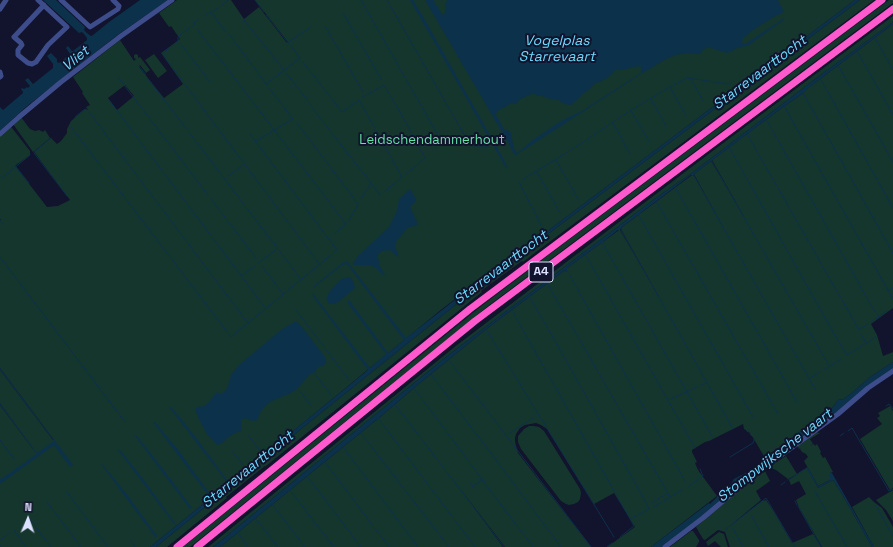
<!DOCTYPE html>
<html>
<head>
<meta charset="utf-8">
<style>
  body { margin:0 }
  #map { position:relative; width:893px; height:547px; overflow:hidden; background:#12132c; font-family:"Space Grotesk",sans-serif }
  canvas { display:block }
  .north { position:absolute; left:8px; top:499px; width:40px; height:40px; -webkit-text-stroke:3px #12132c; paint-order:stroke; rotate:2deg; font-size:11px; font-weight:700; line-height:16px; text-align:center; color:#dde1ff }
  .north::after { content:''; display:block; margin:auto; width:14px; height:18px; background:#dde1ff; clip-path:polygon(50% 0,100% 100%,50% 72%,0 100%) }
</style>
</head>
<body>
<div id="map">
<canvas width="893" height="547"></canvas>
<div class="north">N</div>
</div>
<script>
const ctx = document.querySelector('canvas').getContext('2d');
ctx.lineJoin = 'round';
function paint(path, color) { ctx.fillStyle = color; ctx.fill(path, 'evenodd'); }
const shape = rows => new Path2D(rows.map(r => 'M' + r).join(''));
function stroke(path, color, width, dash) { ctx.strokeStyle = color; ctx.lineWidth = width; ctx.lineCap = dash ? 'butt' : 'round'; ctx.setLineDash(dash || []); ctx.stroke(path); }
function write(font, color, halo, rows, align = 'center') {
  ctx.font = font + ' "Space Grotesk",sans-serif'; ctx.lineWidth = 4; ctx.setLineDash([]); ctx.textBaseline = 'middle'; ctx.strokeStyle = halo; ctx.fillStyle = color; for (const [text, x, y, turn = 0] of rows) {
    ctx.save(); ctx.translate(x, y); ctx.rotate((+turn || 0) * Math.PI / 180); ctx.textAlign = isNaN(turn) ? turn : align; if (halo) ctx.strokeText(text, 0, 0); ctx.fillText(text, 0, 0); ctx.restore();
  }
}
const green = shape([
  [177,0,231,0,244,19,259,7,287,43,288,42,255,0,855,0,529,245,492,271,442,309,298,427,150,547,0,547,0,405,36,453,0,403,0,370,53,440,54,440,0,368,0,221,1,220,0,219,0,136,11,127,12,128,30,151,30,155,16,165,15,167,16,167,47,207,58,206,70,200,35,153,35,151,51,138,57,144,61,141,67,133,67,129,71,121,85,109,88,110,86,107,90,105,82,93,83,92,73,77,120,40,134,61,136,59,134,58,134,55,136,54,138,55,138,58,140,57,150,70,146,73,140,65,139,67,164,98,183,84,161,53,180,39,171,26,169,27,159,13],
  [125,85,134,96,117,110,108,98],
  [860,0,874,0,536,252,523,262,522,261,481,291,482,292,266,466,265,466,226,497,227,498,167,547,156,547,306,425,484,282],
  [889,0,893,0,893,3,488,306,190,547,183,547,479,308,542,260],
  [893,16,893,22,818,77,693,172,656,198,554,275,446,357,213,547,208,547,457,345,710,153],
  [893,24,893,308,871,324,877,335,883,356,893,352,893,362,870,377,854,391,844,399,838,400,833,407,825,415,802,430,765,458,755,441,754,439,749,432,744,429,743,424,709,441,705,442,692,450,692,452,697,462,695,463,698,470,717,496,651,547,607,547,635,527,614,493,594,504,547,429,541,425,536,423,525,425,520,428,516,434,515,438,515,442,518,453,591,547,505,547,461,490,503,547,220,547,380,417,415,387,485,330,565,270,567,272,567,268,601,243,602,243,604,241,619,230,620,230,663,304,621,229,622,227,692,175,694,176,724,229,695,176,694,174,711,161,747,222,712,160,783,107,802,94,805,90,820,79],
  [154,54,167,71,158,78,145,60],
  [21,117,30,129,35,131,39,130,43,132,45,130,50,138,33,152,13,124],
  [890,406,893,411,893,488,890,490,860,439,882,424,877,418,880,416,878,413],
  [529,426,534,426,539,427,544,431,580,489,581,493,580,499,578,502,574,504,569,505,566,504,561,501,521,449,518,442,518,436,524,429],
  [816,432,820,433,810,439,813,444,810,446,814,444,815,446,817,444,821,452,820,453,823,458,825,457,833,472,830,473,830,480,818,486,804,461,808,457,806,454,802,452,800,449,801,448,799,449,798,447,798,445],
  [786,456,797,474,788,479,776,470,769,467],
  [807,467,818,488,833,480,842,494,872,547,822,547,799,507,796,500,806,494,799,481,791,485,789,480,805,469],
  [765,471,770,481,756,491,761,500,725,530,762,501,766,500,774,512,792,543,813,534,821,547,730,547,725,532,718,530,705,540,703,539,696,527,747,484,756,477],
  [893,490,893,521,886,510,876,500],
  [869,497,874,502,882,508,893,527,893,547,874,547,852,507],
  [691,531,693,531,699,540,699,542,696,547,670,547],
  [719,532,724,534,728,547,721,547,715,541,708,546,706,542]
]);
const water = shape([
  [43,0,56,0,85,27,84,30,87,33,91,36,93,35,109,22,140,0,168,0,115,37,97,51,26,107,0,131,0,107,3,110,23,93,23,92,21,89,22,88,24,89,27,87,28,88,30,86,25,80,28,78,33,84,53,68,53,64,47,56,51,53,57,59,57,62,59,63,70,54,66,48,68,46,72,51,73,51,87,40,87,38,84,34,82,32,79,33],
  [410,0,413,0,426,22,504,160,507,167,506,168],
  [425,0,433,0,442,14,444,15,445,12,445,6,447,0,778,0,784,12,774,17,753,30,743,38,742,43,745,44,784,18,785,19,757,39,749,45,738,48,727,53,708,47,703,50,700,54,686,53,676,55,666,59,641,74,516,155,514,154,506,139],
  [638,66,641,67,641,73,580,112,575,114,558,123,530,142,525,147,517,153,514,149,512,139,512,133,504,129,496,115,497,111,512,103,516,104,520,99,534,93,537,96,542,96,554,100,557,99,564,104,571,105,578,99,585,92,590,89,595,83,599,82,606,79,617,69,622,70],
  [855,0,860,0,484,282,306,425,156,547,150,547,368,370,312,295,313,294,370,368,386,354,347,302,349,300,388,353,404,340,347,264,341,266,313,288,313,287,340,265,347,261,406,338,492,271,529,245],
  [893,22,893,24,820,79,806,90,802,94,783,107,711,161,694,174,695,176,691,175,622,227,620,230,618,230,604,241,602,243,601,243,567,268,567,272,565,270,485,330,415,387,380,417,220,547,213,547,446,357,554,275,656,198,693,172,818,77],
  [410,189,416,199,416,201,410,207,418,224,416,226,408,227,396,242,395,247,399,256,398,257,390,250,382,251,378,254,378,257,379,265,385,275,384,276,375,267,368,265,354,265,353,263,359,255,389,227,397,211,399,199],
  [350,277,354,283,355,288,338,302,334,304,329,304,327,299,329,292,340,280,345,278],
  [296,321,303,328,325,357,326,362,323,366,318,367,315,372,309,375,296,390,289,394,286,395,268,403,261,411,257,420,253,421,244,418,241,420,241,431,235,433,226,439,224,442,217,445,207,434,202,425,195,410,197,407,204,406,207,404,217,392,221,394,227,389,231,375,239,365,281,330],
  [893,362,893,369,700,518,662,547,651,547,709,503,710,504,717,497,717,496,723,490,725,491,727,489,734,479,756,467,765,458,802,430,825,415,833,407,838,400,844,399,854,391,870,377],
  [0,368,55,441,73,465,70,467,54,445,0,484,0,478,1,479,37,454,0,405,0,403,37,453,54,441,0,370],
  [169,407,171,407,194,435,227,480,226,481],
  [153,422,155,422,178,450,210,494,209,496],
  [136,435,159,464,192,508,190,509,135,436],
  [118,450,120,450,143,479,175,523,174,524],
  [101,464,102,464,125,492,157,536,156,538],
  [806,468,808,468,818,486,830,480,829,474,830,473,832,473,874,547,872,547,842,494,833,480,818,488]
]);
const stream = shape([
  [255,0,264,12],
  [361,0,444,146],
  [387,0,470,145,448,145],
  [222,5,228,0],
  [211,12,225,31],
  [343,13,381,79],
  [266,15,289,44],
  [204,16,209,13,212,12,219,7],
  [198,20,194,23,194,25,180,35,178,37,178,41,163,53,163,55,320,265],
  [244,20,284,70],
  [325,26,363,92],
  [197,29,346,224,333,235],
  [228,33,267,85],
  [875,38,893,70],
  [288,42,311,27],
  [181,44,209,81],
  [857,51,893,115],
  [303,62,342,112,359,100,402,177,384,192],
  [838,65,893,162],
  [139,66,146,75],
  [287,74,311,105],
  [118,77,208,195],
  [147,78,164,100],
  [820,78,893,208],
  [691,79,703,101],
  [266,84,300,58,291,46],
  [670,87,686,116],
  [803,93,893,253],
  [363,97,384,85,400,112,425,158,406,174],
  [651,99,666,126],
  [109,100,266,309],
  [166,102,300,278],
  [784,106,893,299],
  [313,109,371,183],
  [631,111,649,141],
  [89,112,248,323],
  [75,117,85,109,87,110],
  [766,119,872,307,879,317],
  [297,123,358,204,349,221],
  [613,123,630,154],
  [71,127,231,337,337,250,250,134],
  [747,134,859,330,868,324],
  [51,138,35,151,34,153,67,196],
  [256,141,293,119,269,88],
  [474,146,488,146],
  [729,147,833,332,847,355,876,337],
  [556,160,578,199],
  [711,160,828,364],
  [16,167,29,183],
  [537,172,560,213],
  [228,176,243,165],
  [694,176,815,389],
  [2,178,30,155],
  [522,180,574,148,631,110,670,87,687,78,730,84],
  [519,182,545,233],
  [675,187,797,402],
  [211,199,256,258],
  [361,199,371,183,380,195],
  [656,201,778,414],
  [638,214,753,417],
  [0,220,3,224],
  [621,230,733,429],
  [602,242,713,438],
  [585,254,695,448],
  [0,257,125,422],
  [258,263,277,249],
  [262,266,283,294],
  [569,274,685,481],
  [241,276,255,266],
  [547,283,670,497,682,490],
  [889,290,893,288],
  [529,296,554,339],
  [511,309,634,526,620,537],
  [296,310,349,380],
  [871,322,887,311],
  [486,329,614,537],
  [861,334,866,343],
  [555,341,649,508,649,509,640,514],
  [448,359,453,365],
  [454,367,591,547],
  [824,370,841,359],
  [430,373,473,430],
  [315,374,331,395],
  [810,378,820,372],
  [701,385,706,383],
  [413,387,476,471],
  [300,391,312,407],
  [671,399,697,387],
  [394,403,504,547],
  [886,406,889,404,893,409],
  [378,418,475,547],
  [746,430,748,432],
  [848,431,852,428,889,491,893,489],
  [360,432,449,547],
  [475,432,561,547],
  [510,433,533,418],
  [750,434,752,436],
  [248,435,261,452],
  [840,436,844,433],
  [0,440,14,459],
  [343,447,418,547],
  [232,451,244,466],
  [730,457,753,443,754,441,754,439],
  [324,461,389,547],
  [477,473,533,547],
  [307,476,361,547],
  [788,480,805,469],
  [470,483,474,488],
  [781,485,785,482],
  [473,486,482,480],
  [689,486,703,476,700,469],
  [289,489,334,547],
  [66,491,108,547],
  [815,491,816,493,847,547],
  [795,501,797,505],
  [47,502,81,547],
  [652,502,667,494],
  [271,503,305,547],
  [798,506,821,547],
  [876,506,893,536],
  [654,507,670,497],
  [751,515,769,547],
  [28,517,51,547],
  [255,518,278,547],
  [630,519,638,515],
  [733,529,743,547],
  [14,530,26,547],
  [725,530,766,498,795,547],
  [237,532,248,547],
  [1,540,10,532],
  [131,541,135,547],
  [0,546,1,547],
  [607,547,612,543]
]);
const minor = shape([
  [38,0,67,27,48,45,36,62,32,64,28,63,18,55,18,50,22,45,21,43,14,37,44,5],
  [61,0,90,27,118,9,119,6,113,0],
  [0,9,6,0],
  [0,72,1,76,0,77],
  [0,134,19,117,61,82,121,36,172,0],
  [665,547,703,518,754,475,838,414,868,388,893,371]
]);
const highway = shape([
  [177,547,470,309,882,0],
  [197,547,475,321,893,9]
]);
const shields = [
  [541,272,24]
];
const shieldNames = [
  ["A4",541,272]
];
const parkNames = [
  ["Leidschendammerhout",432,140]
];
const waterNames = [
  ["Vogelplas",557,41],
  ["Starrevaart",557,57],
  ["Vliet",76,59,-39],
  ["Starrevaarttocht",760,73,-37],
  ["Starrevaarttocht",501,268,-37],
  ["Stompwijksche vaart",775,456,-38],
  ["Starrevaarttocht",248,470,-39]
];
paint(green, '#15362d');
paint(water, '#0c314b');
stroke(stream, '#0c314b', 1);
stroke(minor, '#3d4c8a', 5);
stroke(highway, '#fe59cd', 7);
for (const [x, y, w] of shields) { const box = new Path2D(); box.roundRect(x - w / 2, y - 10, w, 20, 3); ctx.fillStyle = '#12132c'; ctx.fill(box); stroke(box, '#dde1ff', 1); }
write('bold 12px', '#dde1ff', null, shieldNames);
write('13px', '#67e1a7', '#12132c', parkNames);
write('italic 14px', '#6cdbfe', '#12132c', waterNames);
</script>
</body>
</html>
